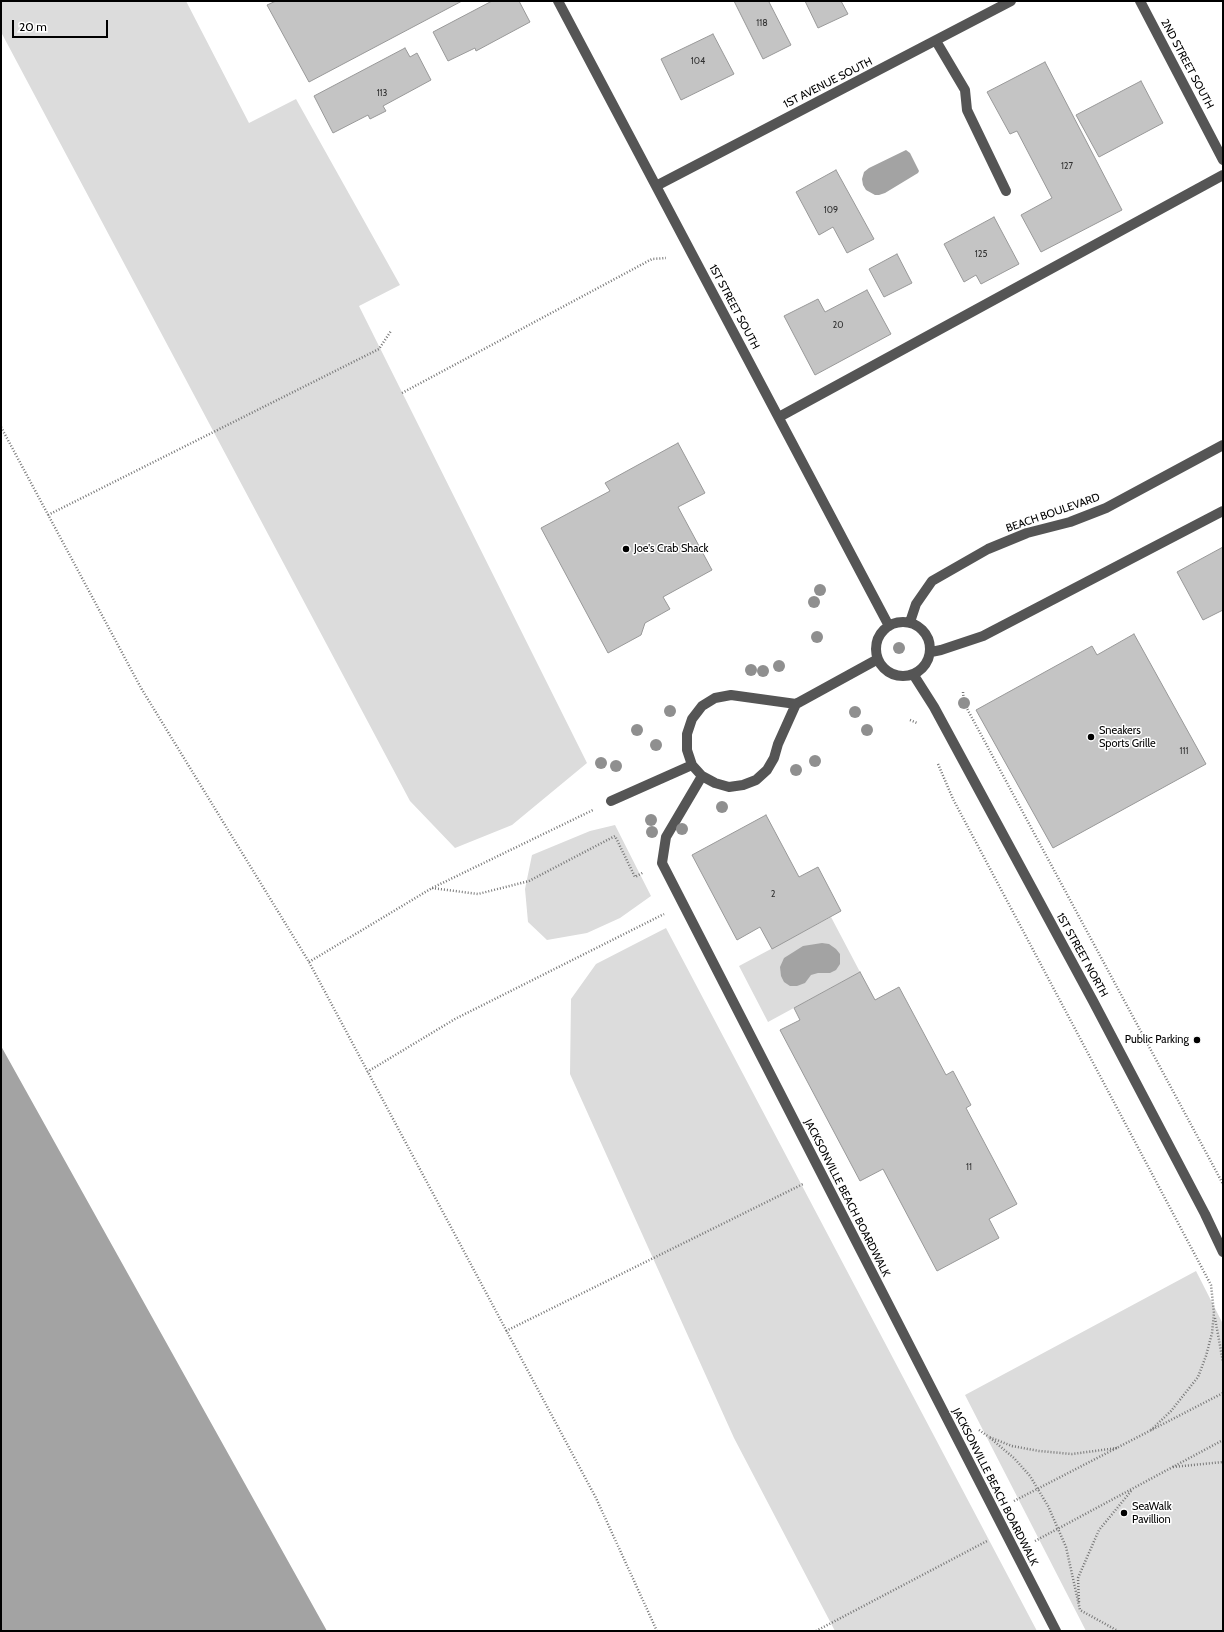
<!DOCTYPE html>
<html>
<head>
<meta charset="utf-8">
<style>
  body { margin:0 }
  #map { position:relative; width:1224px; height:1632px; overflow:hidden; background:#fff; font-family:Cabin,sans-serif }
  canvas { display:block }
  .frame { position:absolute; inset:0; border:2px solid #000; pointer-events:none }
  .scale { position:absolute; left:12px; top:20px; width:96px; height:18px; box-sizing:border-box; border:2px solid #000; border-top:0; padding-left:5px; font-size:12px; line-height:14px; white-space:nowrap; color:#000; -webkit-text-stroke:3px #fff; paint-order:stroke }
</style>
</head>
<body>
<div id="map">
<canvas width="1224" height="1632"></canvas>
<div class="frame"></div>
<div class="scale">20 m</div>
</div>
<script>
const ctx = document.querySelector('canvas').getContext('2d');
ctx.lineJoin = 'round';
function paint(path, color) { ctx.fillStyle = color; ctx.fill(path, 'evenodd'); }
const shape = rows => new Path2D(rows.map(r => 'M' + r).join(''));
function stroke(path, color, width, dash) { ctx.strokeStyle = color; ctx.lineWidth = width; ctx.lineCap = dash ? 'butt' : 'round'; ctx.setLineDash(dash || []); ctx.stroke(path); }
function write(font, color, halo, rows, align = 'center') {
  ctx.font = font + ' Cabin,sans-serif'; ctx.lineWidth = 3; ctx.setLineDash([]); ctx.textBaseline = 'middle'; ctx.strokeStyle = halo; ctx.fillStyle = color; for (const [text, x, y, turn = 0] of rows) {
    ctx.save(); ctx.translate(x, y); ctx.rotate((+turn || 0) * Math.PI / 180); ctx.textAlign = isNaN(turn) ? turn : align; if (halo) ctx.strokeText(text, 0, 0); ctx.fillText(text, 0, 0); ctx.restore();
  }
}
const green = shape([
  [1,1,186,1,249,123,296,99,400,285,359,306,587,763,512,825,455,848,410,801,1,32],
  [615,825,651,896,620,918,587,933,547,940,528,922,525,889,532,855,590,831],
  [831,917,860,972,768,1022,739,966],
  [666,928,1037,1631,835,1631,734,1438,570,1074,571,999,596,964],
  [1196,1271,1223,1324,1223,1631,1086,1631,965,1395]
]);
const water = shape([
  [906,150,910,153,919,171,918,173,885,193,879,195,875,195,866,190,863,185,862,179,864,172,869,168],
  [822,943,829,944,836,949,840,954,840,964,836,970,830,973,818,973,811,975,805,983,797,986,790,986,784,982,781,976,780,967,784,958,803,946],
  [1,1046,327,1631,1,1631]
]);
const building = shape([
  [276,1,462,1,309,82,267,5,276,1],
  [492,1,519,1,530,22,476,51,475,48,448,61,433,32,492,1],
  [734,1,771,1,769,2,791,45,763,59,734,1],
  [805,1,841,1,848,14,818,28,805,1],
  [713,34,734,74,681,100,661,59,713,34],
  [405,48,410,57,417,53,431,80,383,106,386,111,370,119,368,115,333,133,314,96,405,48],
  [1045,62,1122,210,1041,252,1021,215,1052,198,1017,131,1010,134,987,92,1045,62],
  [1141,81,1163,123,1099,157,1076,115,1141,81],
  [836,170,874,239,847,253,833,227,819,235,796,192,836,170],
  [994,217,1019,264,981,284,976,275,964,282,944,244,994,217],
  [897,254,912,283,884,297,869,269,897,254],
  [867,290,891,334,815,375,784,316,818,299,825,312,867,290],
  [678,443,705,493,678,507,712,570,663,597,670,609,645,623,641,635,608,653,541,528,610,491,605,483,678,443],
  [1223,547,1223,610,1203,620,1177,572,1223,547],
  [1134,634,1206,764,1053,848,976,710,1092,646,1097,655,1134,634],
  [766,815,799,877,818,867,841,911,772,949,760,927,737,940,692,855,766,815],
  [860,972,875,1000,899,987,946,1075,953,1071,971,1105,966,1108,1017,1204,989,1219,999,1238,937,1271,883,1169,860,1181,780,1030,800,1020,794,1008,860,972]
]);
const path = shape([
  [402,393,652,259,666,258],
  [1,427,141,688,309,962,596,1498,657,1631],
  [48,515,379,349,391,331],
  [963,692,964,703,1223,1184],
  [910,720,917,723],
  [938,764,953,799,1211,1285,1214,1313,1212,1333,1206,1356,1198,1377,1171,1411,1151,1430],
  [432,888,478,894,529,881,615,836,635,877,644,872],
  [309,962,432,888,593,810],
  [367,1072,455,1019,664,914],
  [1215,1318,1223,1362],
  [506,1331,803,1184],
  [979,1430,989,1437],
  [1117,1448,1072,1454,1039,1451,1012,1446,989,1437,1014,1458,1030,1476,1048,1506,1066,1547,1080,1610,1118,1631],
  [1173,1467,1223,1462],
  [1014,1501,1223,1393],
  [1035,1541,1223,1440],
  [1079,1602,1078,1578,1099,1530,1132,1490],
  [816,1631,987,1541]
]);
const minor = shape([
  [558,1,889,626],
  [1140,1,1223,160],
  [936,41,965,90,967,110,1006,191],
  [656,186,1011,1],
  [779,417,1223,175],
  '876 649a27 27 0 1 1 54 0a27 27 0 1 1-54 0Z',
  [910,622,916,604,932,581,988,549,1027,533,1070,522,1106,508,1223,445],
  [931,652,941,650,983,636,1223,511],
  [913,674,934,707,1093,1001,1205,1214,1223,1252],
  [731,695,796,704,778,744,774,758,767,770,756,780,743,785,729,787,715,783,702,776,692,765,687,750,687,734,692,719,702,706,715,698,731,695],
  [796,704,878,659],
  [702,776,666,837,662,863,1056,1631],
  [611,801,692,765]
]);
const trees = [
  [820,590],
  [814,602],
  [817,637],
  [899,648],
  [779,666],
  [751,670],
  [763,671],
  [964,703],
  [670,711],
  [855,712],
  [637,730],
  [867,730],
  [656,745],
  [815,761],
  [601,763],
  [616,766],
  [796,770],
  [722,807],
  [651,820],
  [682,829],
  [652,832]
];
const markers = [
  [626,549,4,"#000"],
  [1091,737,4,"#000"],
  [1197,1040,4,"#000"],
  [1124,1513,4,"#000"]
];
const numberNames = [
  ["118",762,23],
  ["104",698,61],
  ["113",382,93],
  ["127",1067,166],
  ["109",831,210],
  ["125",981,254],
  ["20",838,325],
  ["111",1184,751],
  ["2",773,894],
  ["11",969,1167]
];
const streetNames = [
  ["2ND STREET SOUTH",1187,64,62],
  ["1ST AVENUE SOUTH",828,83,-27],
  ["1ST STREET SOUTH",734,307,62],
  ["BEACH BOULEVARD",1053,513,-19],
  ["1ST STREET NORTH",1082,955,61],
  ["JACKSONVILLE BEACH BOARDWALK",847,1198,63],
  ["JACKSONVILLE BEACH BOARDWALK",995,1487,63]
];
const poiNames = [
  ["Joe's Crab Shack",634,549],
  ["Sneakers",1099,731],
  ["Sports Grille",1099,744],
  ["Public Parking",1189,1040,"right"],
  ["SeaWalk",1132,1507],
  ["Pavillion",1132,1520]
];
paint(green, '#dcdcdc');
paint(water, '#a3a3a3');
paint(building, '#c4c4c4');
stroke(building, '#999', 1);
stroke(path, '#777', 2.5, [1, 2]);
stroke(minor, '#555', 10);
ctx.fillStyle = '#8f8f8f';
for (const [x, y] of trees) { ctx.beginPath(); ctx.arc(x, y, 6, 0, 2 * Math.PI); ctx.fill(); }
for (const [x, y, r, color] of markers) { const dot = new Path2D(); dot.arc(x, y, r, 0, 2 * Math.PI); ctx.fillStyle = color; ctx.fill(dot); stroke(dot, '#fff', 1.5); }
write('9px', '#313131', null, numberNames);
write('11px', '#000', '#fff', streetNames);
write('11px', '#000', '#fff', poiNames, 'left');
</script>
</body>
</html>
